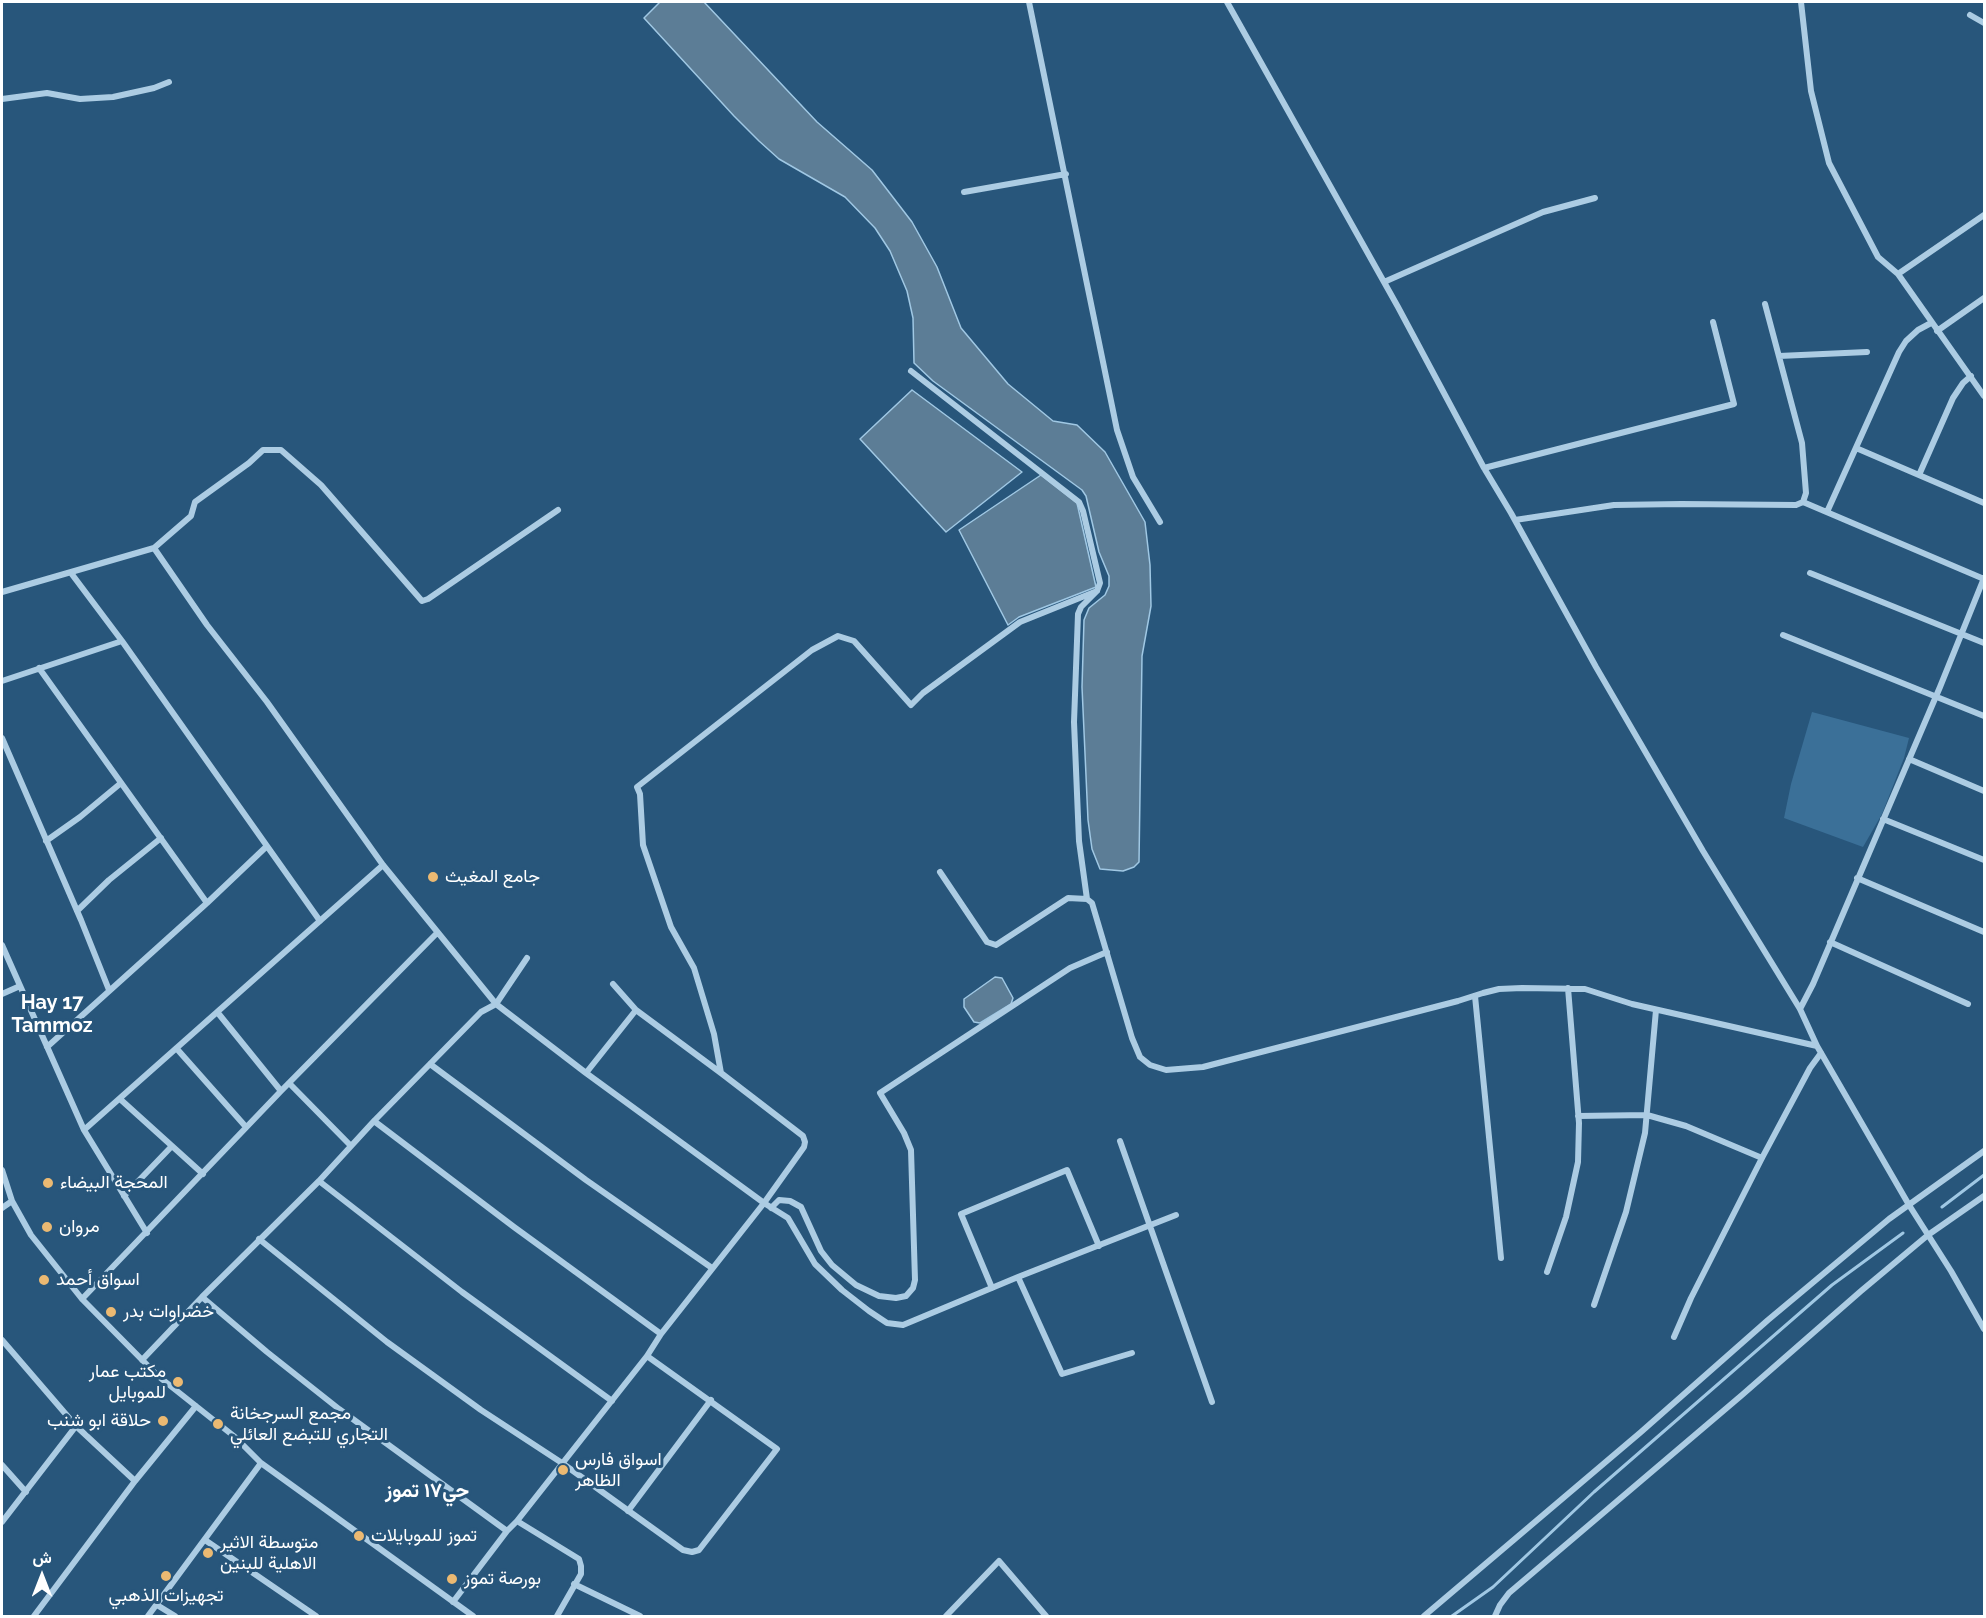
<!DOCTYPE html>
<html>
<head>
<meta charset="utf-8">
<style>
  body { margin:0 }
  #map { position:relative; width:1986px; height:1618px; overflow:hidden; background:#28567b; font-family:Raleway,Vazirmatn,sans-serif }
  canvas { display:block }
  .frame { position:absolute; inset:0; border:3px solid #fff; pointer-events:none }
  .north { position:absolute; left:12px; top:1546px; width:60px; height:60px; -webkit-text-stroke:4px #28567b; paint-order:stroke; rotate:0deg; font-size:16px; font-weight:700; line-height:24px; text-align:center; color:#fff }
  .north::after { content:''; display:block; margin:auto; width:21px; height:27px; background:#fff; clip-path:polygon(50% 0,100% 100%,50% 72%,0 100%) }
</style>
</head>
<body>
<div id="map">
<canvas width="1986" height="1618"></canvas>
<div class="frame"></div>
<div class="north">ش</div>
</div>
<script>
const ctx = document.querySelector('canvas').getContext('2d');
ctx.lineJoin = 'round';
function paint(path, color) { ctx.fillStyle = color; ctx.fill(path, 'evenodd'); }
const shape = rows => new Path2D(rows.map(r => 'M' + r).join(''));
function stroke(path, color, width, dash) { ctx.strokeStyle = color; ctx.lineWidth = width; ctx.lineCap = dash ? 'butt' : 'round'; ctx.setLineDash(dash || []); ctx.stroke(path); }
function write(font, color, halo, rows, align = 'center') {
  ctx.font = font + ' Raleway,Vazirmatn,sans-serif'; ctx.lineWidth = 6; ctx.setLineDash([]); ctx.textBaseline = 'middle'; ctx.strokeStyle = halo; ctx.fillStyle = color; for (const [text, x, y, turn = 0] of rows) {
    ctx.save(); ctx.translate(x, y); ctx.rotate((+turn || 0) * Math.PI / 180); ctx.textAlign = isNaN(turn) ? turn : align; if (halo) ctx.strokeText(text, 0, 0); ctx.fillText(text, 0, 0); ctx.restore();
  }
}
const green = shape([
  [1812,712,1909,738,1904,758,1882,814,1863,847,1784,818,1791,784]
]);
const water = shape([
  [660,2,704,2,817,122,872,170,912,222,937,267,961,328,1008,384,1053,421,1077,425,1105,452,1145,522,1150,565,1151,606,1142,656,1139,862,1134,867,1123,871,1100,869,1092,849,1088,820,1082,687,1084,620,1089,608,1105,595,1109,586,1109,576,1099,552,1086,496,1082,490,933,381,914,363,913,318,907,291,890,251,875,228,845,197,779,159,759,141,734,116,644,18,660,2],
  [912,390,1022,472,946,532,860,439,912,390],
  [1041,475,1077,503,1096,587,1019,617,1008,625,959,530,1041,475],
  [995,977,1002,978,1013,998,1011,1004,980,1023,974,1022,964,1007,964,999,995,977]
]);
const stream = shape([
  [1942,1207,1984,1175],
  [1452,1616,1493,1587,1594,1492,1832,1285,1903,1233]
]);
const minor = shape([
  [1029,2,1117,430,1133,477,1160,522],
  [1227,2,1398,307,1484,468,1511,513,1596,667,1703,851,1800,1009,1817,1046,1909,1205,1951,1271,1984,1329],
  [1801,2,1811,91,1829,163,1878,257,1898,274,1984,396],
  [1970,15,1984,23],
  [2,99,47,93,80,99,113,97,154,88,169,82],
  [964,192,1066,174],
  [1898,274,1984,215],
  [1384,282,1543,212,1595,198],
  [1937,331,1984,298],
  [1779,356,1867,352],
  [911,371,1079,502,1083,511,1100,583,1097,591,1081,607,1078,614,1074,722,1079,841,1087,899],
  [1856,448,1984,503],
  [1484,468,1734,404,1713,322],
  [1919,475,1953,398,1963,383,1971,376],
  [1803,502,1984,579],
  [1827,512,1899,352,1906,341,1918,330,1931,323],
  [1515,520,1614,505,1681,504,1796,505,1803,502,1806,493,1802,443,1765,304],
  [154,548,207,625,267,702,383,865,496,1004,586,1073,764,1203,788,1218,815,1264,842,1290,869,1311,887,1323,903,1325,1018,1277,1176,1215],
  [71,573,122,641,320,921],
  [1810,573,1984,643],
  [2,592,154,548,191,516,195,502,249,463,263,450,281,450,321,485,422,601,428,599,558,510],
  [1783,635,1984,716],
  [39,668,207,903],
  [2,681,122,641],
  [2,738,81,920,109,990],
  [1909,759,1984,791],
  [1883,819,1984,860],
  [46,841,80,817,121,783],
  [940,872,987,942,996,945,1068,898,1087,899,1092,903,1132,1038,1140,1057,1150,1065,1166,1070,1203,1067,1458,1001,1483,993,1499,989,1522,988,1585,989,1632,1004,1817,1046],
  [1857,878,1984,932],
  [77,911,109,880,161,838],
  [1830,942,1968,1004],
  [2,945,84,1130,147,1233],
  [2,994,20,986],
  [1475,996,1501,1258],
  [1800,1009,1813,984,1940,687,1984,578],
  [218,1013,281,1091],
  [47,1047,207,903,267,846],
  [177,1049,246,1127],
  [430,1064,586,1180,712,1268],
  [586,1073,636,1010],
  [721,1073,714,1034,694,968,671,927,643,845,640,794,637,787,812,650,838,636,854,641,911,705,923,693,1020,622,1097,591],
  [289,1083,351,1146],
  [120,1099,203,1174],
  [1578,1116,1647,1115,1686,1126,1762,1158],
  [374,1121,514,1227,661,1334],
  [84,1130,383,865],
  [1120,1141,1212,1402],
  [2,1170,12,1201,31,1235,82,1299,158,1376,235,1437,261,1463,473,1616],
  [319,1181,462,1292,612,1401],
  [124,1196,172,1146],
  [2,1208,12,1201],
  [771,1208,779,1200,790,1201,801,1207,821,1251,832,1265,856,1285,879,1296,896,1298,906,1296,913,1288,915,1280,911,1150,904,1133,880,1093,1070,968,1107,952],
  [259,1239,387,1342,481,1410,562,1463,683,1550,692,1552,699,1550,777,1449,647,1356],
  [1547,1272,1566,1217,1578,1162,1579,1123,1568,988],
  [1018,1277,1062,1374,1132,1353],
  [992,1288,961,1214,1067,1170,1099,1246],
  [202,1297,267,1352,339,1409,507,1531],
  [82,1299,281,1091,437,933],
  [1594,1305,1626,1212,1645,1133,1656,1010],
  [1674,1337,1691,1298,1762,1158,1810,1068,1821,1053],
  [2,1340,76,1426,135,1481],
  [142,1360,202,1297,319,1181,374,1121,481,1012,496,1004,527,958],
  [2,1465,26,1492],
  [628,1511,711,1400],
  [517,1521,579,1559,581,1566,581,1574,557,1616],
  [2,1522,76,1426],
  [205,1540,316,1616],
  [574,1584,640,1616],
  [453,1602,507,1531,517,1521,647,1356,661,1334,764,1203,804,1147,805,1142,803,1136,721,1073,636,1010,613,984],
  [157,1605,175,1616],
  [34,1616,135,1481,196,1406],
  [148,1616,261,1463],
  [946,1616,999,1561,1046,1616],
  [1424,1616,1641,1432,1768,1320,1889,1219,1984,1151],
  [1495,1616,1500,1605,1509,1593,1742,1395,1861,1291,1928,1235,1984,1196]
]);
const markers = [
  [433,877,6,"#ebb972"],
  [48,1183,6,"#ebb972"],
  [47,1227,6,"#ebb972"],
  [44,1280,6,"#ebb972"],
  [111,1312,6,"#ebb972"],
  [178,1382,6,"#ebb972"],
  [163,1421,6,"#ebb972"],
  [218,1424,6,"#ebb972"],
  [563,1470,6,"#ebb972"],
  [359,1536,6,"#ebb972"],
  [208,1553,6,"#ebb972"],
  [166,1576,6,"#ebb972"],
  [452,1579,6,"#ebb972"]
];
const poiNames = [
  ["جامع المغيث",445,877],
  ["المحجة البيضاء",60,1183],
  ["مروان",59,1227],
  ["اسواق أحمد",56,1280],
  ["خضراوات بدر",123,1312],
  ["مكتب عمار",166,1372,"right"],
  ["للموبايل",166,1393,"right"],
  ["مجمع السرجخانة",230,1414],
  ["التجاري للتبضع العائلي",230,1435],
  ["حلاقة ابو شنب",151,1421,"right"],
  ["اسواق فارس",575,1460],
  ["الظاهر",575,1481],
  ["تموز للموبايلات",371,1536],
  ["متوسطة الاثير",220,1543],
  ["الاهلية للبنين",220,1564],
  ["بورصة تموز",464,1579],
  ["تجهيزات الذهبي",166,1596,"center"]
];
const neighbourhoodNames = [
  ["Hay 17",52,1003],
  ["Tammoz",52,1026],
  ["حي۱۷ تموز",427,1491]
];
paint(green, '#3b7098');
paint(water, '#5c7d96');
stroke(water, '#a0c8e4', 1.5);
stroke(stream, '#a0c8e4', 3);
stroke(minor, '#accce3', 6);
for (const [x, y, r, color] of markers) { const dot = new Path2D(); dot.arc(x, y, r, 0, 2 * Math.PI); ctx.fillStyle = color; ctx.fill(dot); stroke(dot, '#28567b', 2); }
write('18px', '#fff', '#28567b', poiNames, 'left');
write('bold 20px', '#fff', '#28567b', neighbourhoodNames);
</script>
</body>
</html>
